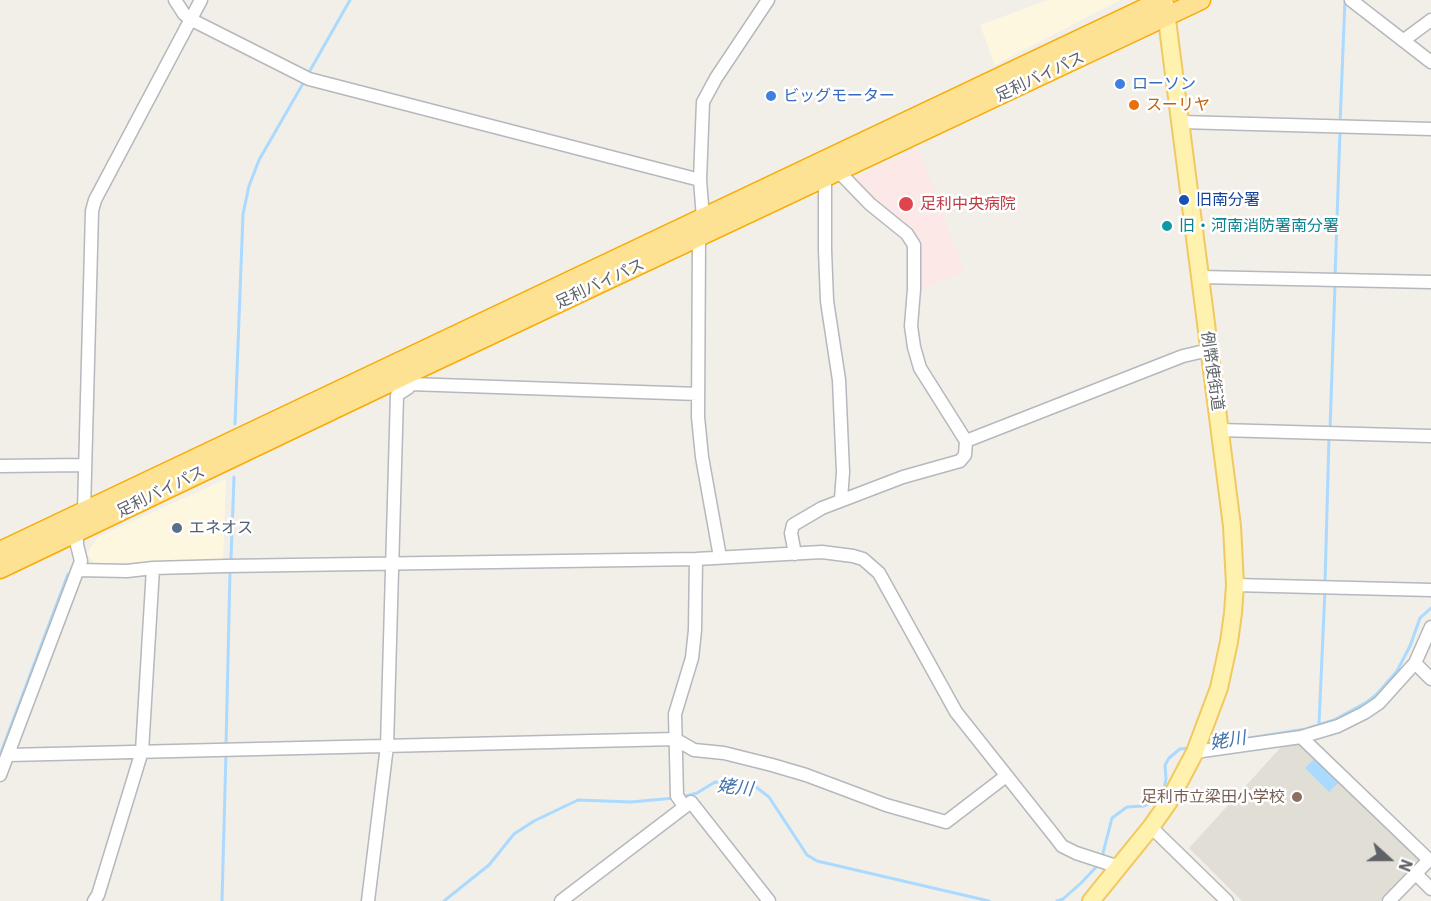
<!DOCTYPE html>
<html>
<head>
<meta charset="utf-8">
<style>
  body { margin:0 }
  #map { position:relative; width:1431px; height:901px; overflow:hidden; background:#f1efe8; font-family:"IBM Plex Sans",sans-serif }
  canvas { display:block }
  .north { position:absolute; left:1359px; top:829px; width:60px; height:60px; -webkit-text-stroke:4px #fff; paint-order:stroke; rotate:111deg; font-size:16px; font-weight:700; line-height:24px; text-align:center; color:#5f6368 }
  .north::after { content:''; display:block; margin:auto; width:21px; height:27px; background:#5f6368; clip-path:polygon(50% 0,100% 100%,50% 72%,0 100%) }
</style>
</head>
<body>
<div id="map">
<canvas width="1431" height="901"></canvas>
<div class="north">N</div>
</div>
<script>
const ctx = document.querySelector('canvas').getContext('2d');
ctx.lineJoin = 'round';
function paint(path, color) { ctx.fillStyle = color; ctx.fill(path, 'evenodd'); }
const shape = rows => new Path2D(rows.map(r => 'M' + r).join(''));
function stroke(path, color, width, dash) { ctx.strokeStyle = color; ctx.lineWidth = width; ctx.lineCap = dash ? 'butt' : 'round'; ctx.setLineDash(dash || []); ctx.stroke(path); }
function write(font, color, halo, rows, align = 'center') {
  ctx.font = font + ' "IBM Plex Sans","Noto Sans JP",sans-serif'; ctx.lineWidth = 5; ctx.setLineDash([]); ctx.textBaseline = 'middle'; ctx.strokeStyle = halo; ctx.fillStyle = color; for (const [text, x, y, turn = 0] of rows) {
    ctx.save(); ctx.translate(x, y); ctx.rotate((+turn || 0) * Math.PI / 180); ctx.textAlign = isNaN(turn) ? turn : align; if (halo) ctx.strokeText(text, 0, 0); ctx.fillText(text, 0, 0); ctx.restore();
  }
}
const commercial = shape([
  [1048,0,1120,0,995,65,980,25],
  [226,479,223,561,94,563,87,554,98,537]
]);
const education = shape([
  [1303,744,1419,855,1418,866,1384,901,1242,901,1189,848,1283,745]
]);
const medical = shape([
  [919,148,964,272,916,291,909,238,849,180]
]);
const water = shape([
  [1316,757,1340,781,1329,792,1305,768]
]);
const stream = shape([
  [308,74,350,0],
  [1340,124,1345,0],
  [1335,277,1340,131],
  [235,424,243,214,249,186,259,160,305,80],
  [1330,430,1335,284],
  [231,559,234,477],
  [1325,583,1329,437],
  [1319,724,1325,589],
  [1231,741,1306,729,1334,720,1367,702,1377,694,1397,671,1410,646,1420,618,1431,608],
  [226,747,230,571],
  [0,755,68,574],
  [682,797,697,793,715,782,756,787,769,797,807,855,817,861,989,901],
  [1102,857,1112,818,1127,807,1144,806,1155,801,1164,789,1166,779,1165,765,1169,758,1180,749,1189,748],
  [222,901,226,753],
  [444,901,489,865,514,834,534,821,578,800,631,802,675,798],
  [1057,901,1063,899,1081,883,1100,863]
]);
const minor = shape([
  [175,0,184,14,190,19,309,79,700,180],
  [1351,0,1431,62],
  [1404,40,1431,20],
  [1181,122,1431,129],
  [839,172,870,204,907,234,914,245,914,289,911,326,914,347,920,368,966,441],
  [825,178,825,250,827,301,839,380,843,472,841,499],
  [1200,277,1431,282],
  [410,384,698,394],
  [1220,430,1431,436],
  [0,466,84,465],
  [795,554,791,533,793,525,822,508,903,477,960,461,965,455,966,441,1183,356,1209,350],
  [720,557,702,457,698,417,699,238,703,218,700,180,703,102,716,78,768,0],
  [78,570,127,571,153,568,226,566,696,559,822,552,853,556,863,559,879,573,956,712,1056,838,1062,846,1076,853,1119,867],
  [1235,585,1431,590],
  [1415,663,1431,679],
  [1301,737,1429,860,1389,901],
  [1195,752,1301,737,1338,726,1364,713,1379,703,1415,663,1431,627],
  [8,755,675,739,694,750,724,753,772,765,806,775,886,805,946,822,1006,776],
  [0,775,81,561,77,545,77,532,84,511,92,211,95,200,201,0],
  [684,806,677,796,675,714,692,658,695,630,696,559],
  [1151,827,1227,901],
  [1416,874,1431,889],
  [94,901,98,895,142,751,153,568],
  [368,901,387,746,397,395,408,388,410,384,408,374],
  [561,901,691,802,769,901]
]);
const major = shape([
  [1091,901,1151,827,1168,803,1195,752,1219,688,1229,642,1233,613,1235,585,1232,526,1165,4]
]);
const highway = shape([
  [0,551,1162,0],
  [0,569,408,374,1201,0]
]);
const markers = [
  [1120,84,6,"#3f7fe0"],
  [771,96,6,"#3f7fe0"],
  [1134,105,6,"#e8710a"],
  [1184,200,6,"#1a4fb4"],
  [906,204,8,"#e0444e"],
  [1167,226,6,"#0f9aa8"],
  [177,528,6,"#5c6f8a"],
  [1297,797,6,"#8d6e63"]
];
const streetNames = [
  ["足利バイパス",1040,77,-25],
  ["足利バイパス",600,284,-25],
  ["例幣使街道",1212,371,82],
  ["足利バイパス",161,492,-26]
];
const shopNames = [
  ["ローソン",1132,84],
  ["ビッグモーター",783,96]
];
const foodNames = [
  ["スーリヤ",1146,105]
];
const transitNames = [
  ["旧南分署",1196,200]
];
const healthNames = [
  ["足利中央病院",920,204]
];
const cultureNames = [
  ["旧・河南消防署南分署",1179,226]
];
const serviceNames = [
  ["エネオス",189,528]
];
const educationNames = [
  ["足利市立梁田小学校",1285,797]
];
const waterNames = [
  ["姥川",1228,741,-9],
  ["姥川",735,788,6]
];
paint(commercial, '#fef7e0');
paint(education, '#e1ded6');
paint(medical, '#fce8e6');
paint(water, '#aadaff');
stroke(stream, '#aadaff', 3);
stroke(minor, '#b5b8bc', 15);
stroke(major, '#f2c960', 20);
stroke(highway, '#f9ab00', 21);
stroke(minor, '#fff', 12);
stroke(major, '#fff2af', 16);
stroke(highway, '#fde293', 18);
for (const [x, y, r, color] of markers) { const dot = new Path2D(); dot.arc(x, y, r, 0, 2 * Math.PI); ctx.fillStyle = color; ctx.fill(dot); stroke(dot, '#fff', 2); }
write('16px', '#5f6368', '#fff', streetNames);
write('16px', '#366cbe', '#fff', shopNames, 'left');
write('16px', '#c56008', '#fff', foodNames, 'left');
write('16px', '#164399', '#fff', transitNames, 'left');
write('16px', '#be3a42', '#fff', healthNames, 'left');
write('16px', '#0d838f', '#fff', cultureNames, 'left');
write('16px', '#4e5e75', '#fff', serviceNames, 'left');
write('16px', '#785e54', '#fff', educationNames, 'right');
write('italic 18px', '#4174aa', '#fff', waterNames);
</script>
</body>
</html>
